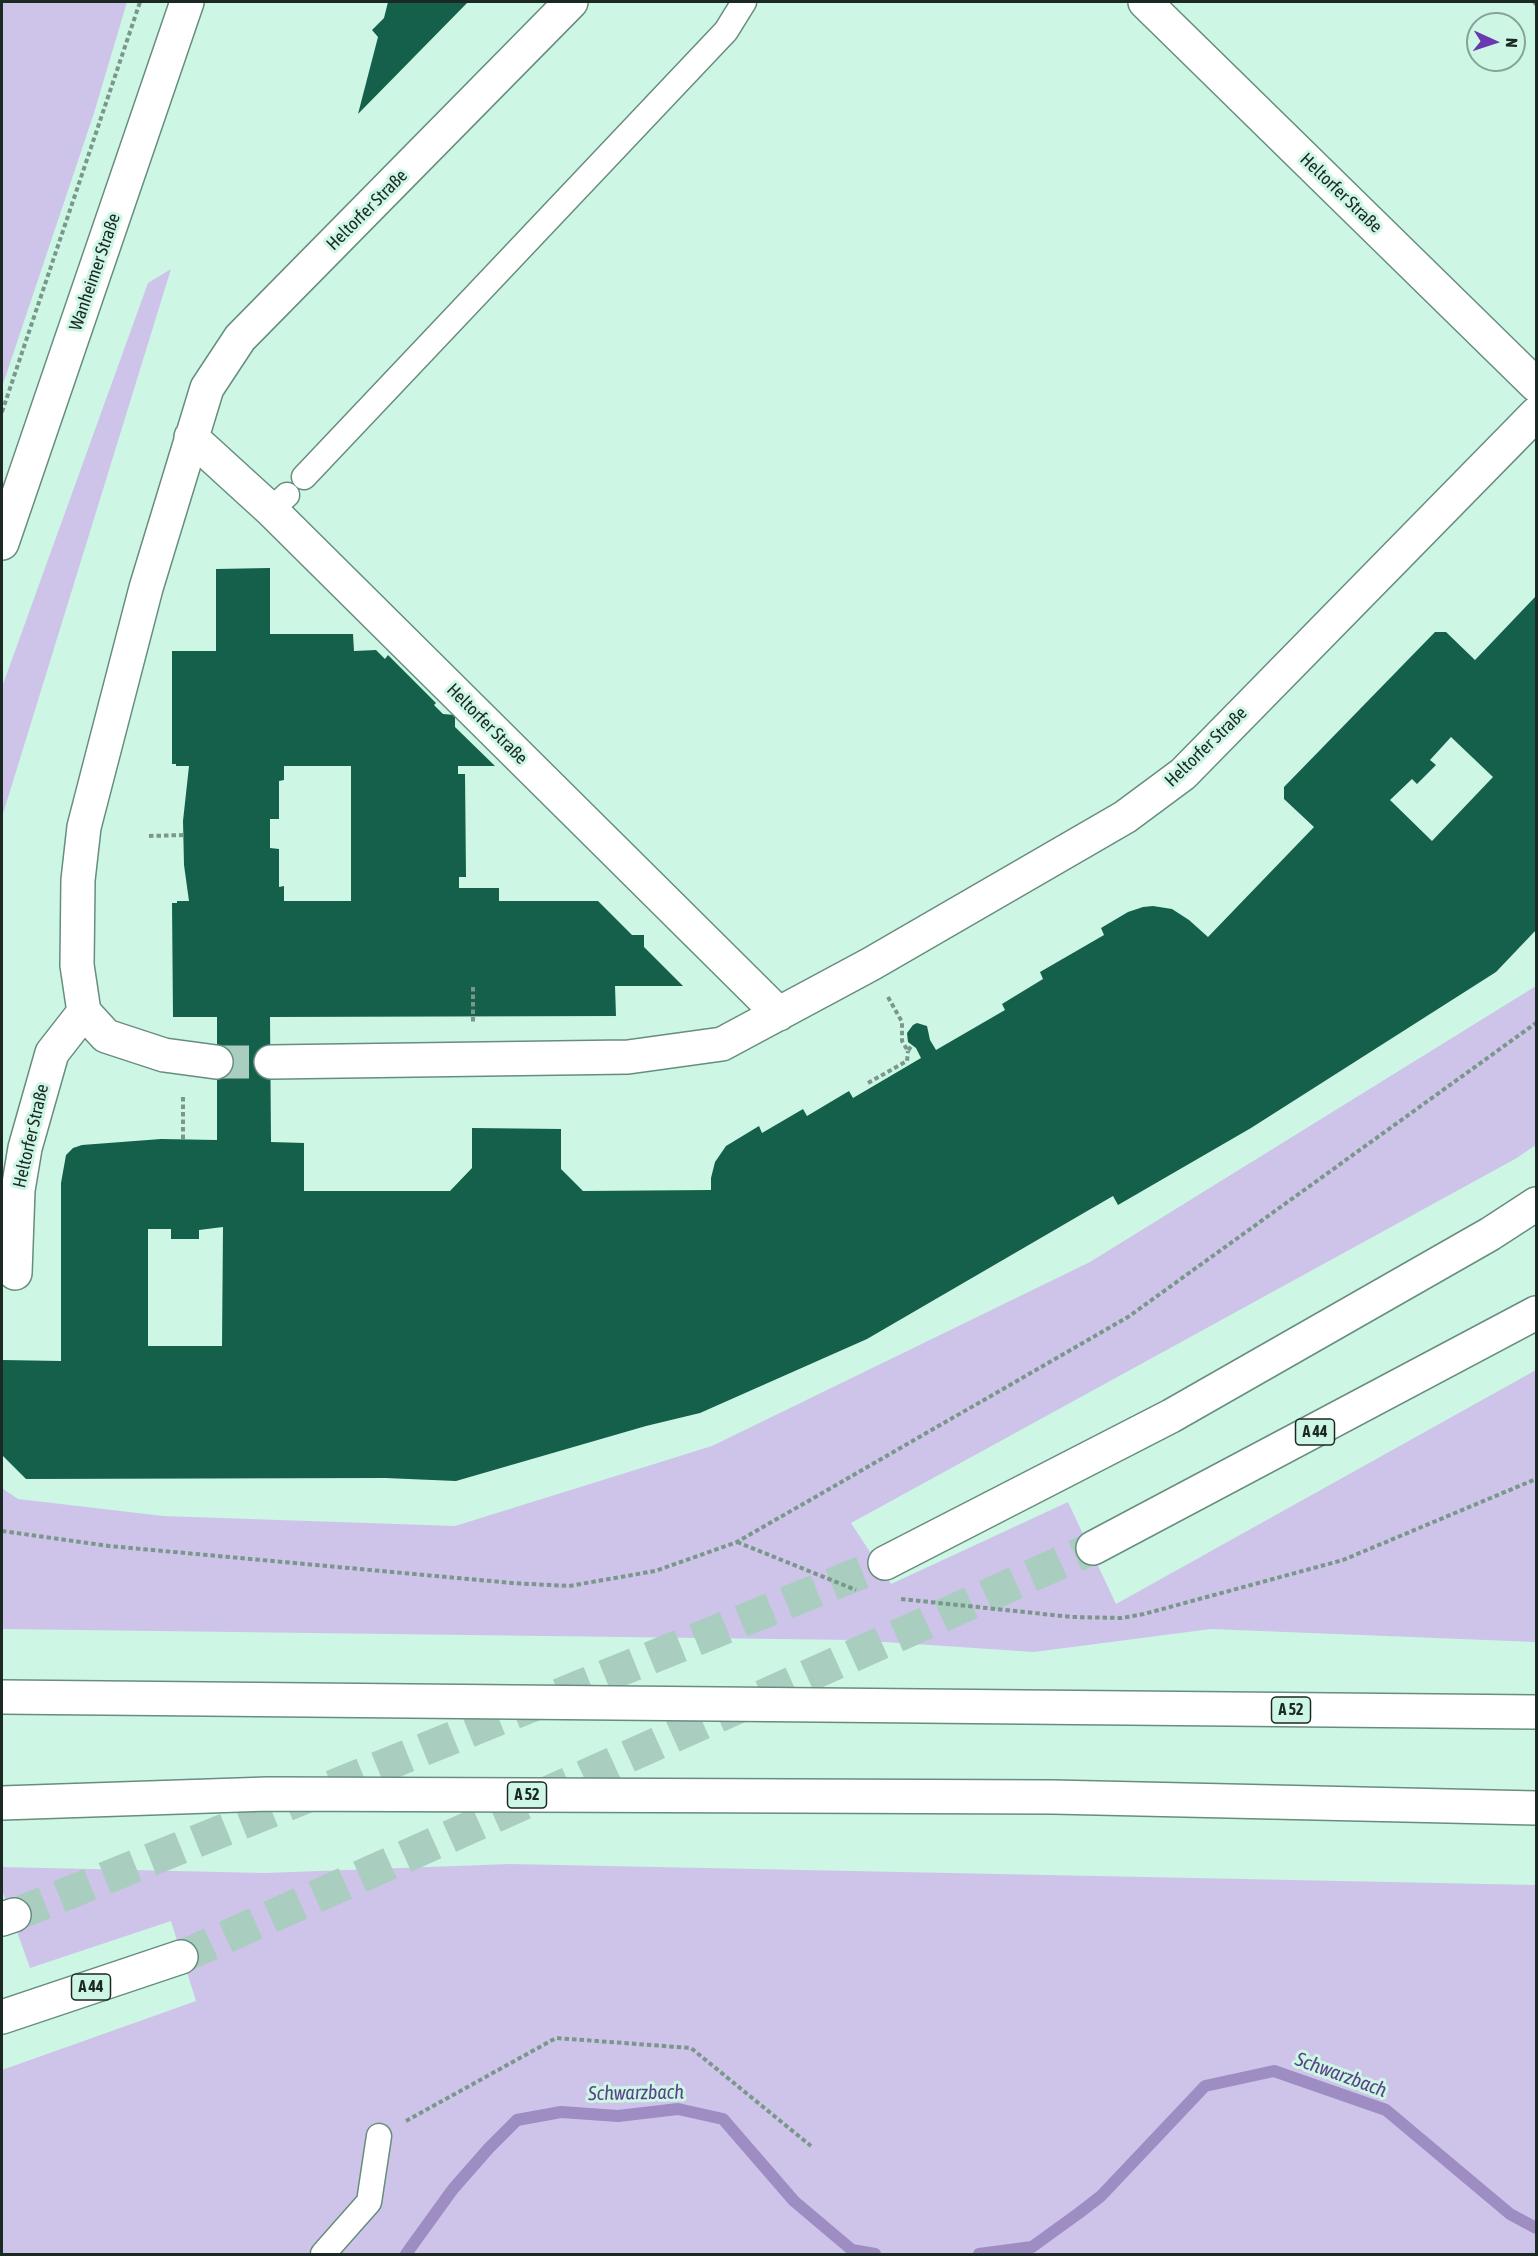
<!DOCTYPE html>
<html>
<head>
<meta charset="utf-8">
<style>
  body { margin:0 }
  #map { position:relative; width:1538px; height:2256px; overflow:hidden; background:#cdf6e5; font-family:"Asap Condensed",sans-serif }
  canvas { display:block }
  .frame { position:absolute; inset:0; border:3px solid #1a2923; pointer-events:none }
  .north { position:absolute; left:1466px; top:12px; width:60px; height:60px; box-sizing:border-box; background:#cdf6e5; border:2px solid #85a497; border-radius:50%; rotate:93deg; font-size:16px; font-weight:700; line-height:24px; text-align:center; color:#1a2923 }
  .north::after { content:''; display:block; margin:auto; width:21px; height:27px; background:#6939b0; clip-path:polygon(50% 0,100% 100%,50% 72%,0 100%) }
</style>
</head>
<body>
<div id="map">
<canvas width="1538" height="2256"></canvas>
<div class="frame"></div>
<div class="north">N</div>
</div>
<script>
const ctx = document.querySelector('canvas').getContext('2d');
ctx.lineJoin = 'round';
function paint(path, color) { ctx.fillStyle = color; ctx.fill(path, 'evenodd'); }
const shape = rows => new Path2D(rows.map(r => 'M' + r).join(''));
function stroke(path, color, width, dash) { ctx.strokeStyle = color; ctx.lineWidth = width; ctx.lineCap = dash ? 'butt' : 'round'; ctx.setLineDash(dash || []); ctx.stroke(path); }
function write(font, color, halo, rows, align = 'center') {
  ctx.font = font + ' "Asap Condensed",sans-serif'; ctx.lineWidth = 6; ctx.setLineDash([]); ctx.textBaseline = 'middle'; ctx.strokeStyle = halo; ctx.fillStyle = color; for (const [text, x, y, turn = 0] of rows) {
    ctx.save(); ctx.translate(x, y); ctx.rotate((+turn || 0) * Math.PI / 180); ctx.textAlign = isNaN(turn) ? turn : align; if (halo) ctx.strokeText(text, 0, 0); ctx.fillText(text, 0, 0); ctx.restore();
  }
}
const green = shape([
  [2,2,127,2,94,113,2,387],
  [171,269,2,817,2,687,148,283],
  [1536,986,1536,1145,1515,1159,851,1523,891,1584,1068,1502,1116,1604,1536,1370,1536,1642,1211,1629,1034,1652,855,1640,2,1629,2,1488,18,1499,163,1516,455,1526,712,1446,1090,1262],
  [510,1864,1536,1885,1536,2254,2,2254,2,2070,196,2001,171,1921,30,1968,2,1890,2,1867,265,1873]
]);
const stream = shape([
  [406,2254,453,2189,489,2148,517,2120,561,2112,618,2116,678,2109,723,2119,794,2201,852,2250,875,2254],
  [979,2254,1032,2247,1079,2213,1101,2196,1205,2086,1274,2071,1386,2110,1510,2214,1536,2228]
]);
const building = shape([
  [388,2,468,2,358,114,378,37,372,30,384,18],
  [270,568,270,634,353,634,354,651,376,650,385,659,388,655,436,703,434,705,443,714,455,715,455,727,495,766,458,766,458,774,465,774,466,877,459,877,459,888,499,888,499,901,598,901,632,935,644,935,644,947,683,986,615,986,616,1016,270,1017,271,1142,304,1143,304,1191,450,1191,472,1168,472,1128,561,1129,561,1169,583,1191,711,1190,711,1178,715,1162,726,1146,759,1126,762,1133,803,1109,807,1116,849,1091,853,1098,921,1058,916,1048,908,1042,907,1033,913,1025,917,1023,927,1026,930,1040,936,1050,1005,1010,1002,1004,1043,979,1040,972,1104,935,1101,928,1128,912,1143,907,1153,906,1172,909,1189,920,1208,937,1314,827,1284,799,1284,787,1435,632,1446,632,1475,660,1536,596,1536,930,1496,972,1251,1128,1118,1205,1113,1196,867,1339,700,1413,646,1426,456,1481,385,1478,26,1479,2,1455,2,1360,61,1361,61,1183,66,1155,73,1148,82,1145,161,1139,217,1140,217,1017,173,1017,172,903,177,903,177,901,189,901,184,865,183,821,189,766,176,766,176,764,172,764,172,651,216,651,216,569],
  [1451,737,1493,777,1432,841,1390,800,1412,779,1417,784,1436,765,1430,760],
  [284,766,351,766,351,901,284,901,284,886,279,887,279,849,270,848,270,819,279,819,279,781,284,780],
  [223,1227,222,1346,148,1346,148,1229,171,1229,171,1239,199,1239,199,1230]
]);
const streetTunnel = shape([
  [216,1062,271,1062]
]);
const highwayTunnel = shape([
  [14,1915,885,1563],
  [181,1957,1093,1548]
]);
const path = shape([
  [1534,2,1536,4],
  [2,412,140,2],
  [149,836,184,835],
  [473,987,473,1022],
  [888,997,902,1022,902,1041,908,1051,912,1045],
  [868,1083,907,1061,908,1051],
  [183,1139,183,1094],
  [2,1531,109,1546,512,1583,569,1586,655,1571,737,1542,1128,1317,1536,1023],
  [737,1542,856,1590],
  [901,1599,1072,1617,1122,1618,1144,1614,1343,1560,1536,1479],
  [406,2121,556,2038,691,2048,811,2146]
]);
const lane = shape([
  [304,477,726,31,744,2],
  [271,510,287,495],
  [323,2254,369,2202,379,2136]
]);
const street = shape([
  [1145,2,1536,385],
  [191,437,271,510,779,1014],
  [216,1062,164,1055,106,1036,84,1012,77,965,78,880,84,827,146,588,207,388,240,338,571,2],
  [271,1062,628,1057,722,1044,871,964,1125,817,1183,774,1536,414],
  [15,1273,18,1190,25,1148,52,1053,84,1012]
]);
const secondary = shape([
  [2,543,187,2]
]);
const highway = shape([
  [1093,1548,1536,1313],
  [885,1563,1171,1416,1490,1234,1536,1204],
  [2,1697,1536,1712],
  [2,1803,268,1794,1053,1797,1536,1808],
  [2,1919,14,1915],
  [2,2017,181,1957]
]);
const shields = [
  [1315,1432,39],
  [1291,1710,39],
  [527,1795,39],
  [91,1987,39]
];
const shieldNames = [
  ["A 44",1315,1432],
  ["A 52",1291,1710],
  ["A 52",527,1795],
  ["A 44",91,1987]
];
const streetNames = [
  ["Heltorfer Straße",1341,193,44],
  ["Heltorfer Straße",367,210,-45],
  ["Wanheimer Straße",95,272,-71],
  ["Heltorfer Straße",487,724,45],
  ["Heltorfer Straße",1206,747,-44],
  ["Heltorfer Straße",31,1136,-77]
];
const waterNames = [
  ["Schwarzbach",1341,2075,20],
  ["Schwarzbach",636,2093,-1]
];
paint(green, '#cec4ea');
stroke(stream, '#9d8dc3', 12);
paint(building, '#14604a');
stroke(streetTunnel, '#a9cdbe', 33, [33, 16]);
stroke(highwayTunnel, '#a9cdbe', 33, [33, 16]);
stroke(lane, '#678d7e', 27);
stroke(street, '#678d7e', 36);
stroke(secondary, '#678d7e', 36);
stroke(highway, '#678d7e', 36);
stroke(path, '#7a978b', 4, [4.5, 3]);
stroke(lane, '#fff', 24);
stroke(street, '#fff', 33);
stroke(secondary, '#fff', 33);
stroke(highway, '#fff', 33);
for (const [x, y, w] of shields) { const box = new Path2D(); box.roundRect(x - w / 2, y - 13, w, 26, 4.5); ctx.fillStyle = '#cdf6e5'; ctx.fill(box); stroke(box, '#1a2923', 1.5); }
write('bold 16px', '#1a2923', null, shieldNames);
write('18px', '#1a2923', '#cdf6e5', streetNames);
write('italic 20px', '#594286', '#cdf6e5', waterNames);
</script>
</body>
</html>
